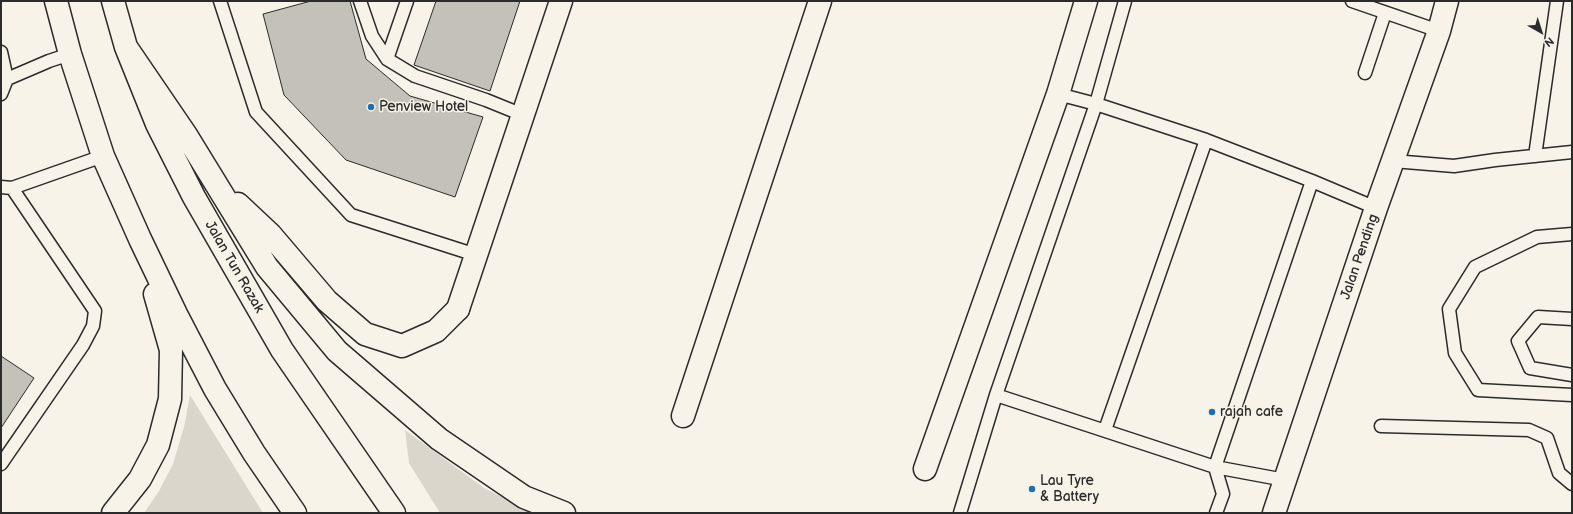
<!DOCTYPE html>
<html>
<head>
<meta charset="utf-8">
<style>
  body { margin:0 }
  #map { position:relative; width:1573px; height:514px; overflow:hidden; background:#f7f3e8; font-family:"Balsamiq Sans",sans-serif }
  canvas { display:block }
  .frame { position:absolute; inset:0; border:2px solid #2b2b2b; pointer-events:none }
  .north { position:absolute; left:1521px; top:12px; width:40px; height:40px; -webkit-text-stroke:3px #f7f3e8; paint-order:stroke; rotate:141deg; font-size:11px; font-weight:700; line-height:16px; text-align:center; color:#2b2b2b }
  .north::after { content:''; display:block; margin:auto; width:14px; height:18px; background:#2b2b2b; clip-path:polygon(50% 0,100% 100%,50% 72%,0 100%) }
</style>
</head>
<body>
<div id="map">
<canvas width="1573" height="514"></canvas>
<div class="frame"></div>
<div class="north">N</div>
</div>
<script>
const ctx = document.querySelector('canvas').getContext('2d');
ctx.lineJoin = 'round';
function paint(path, color) { ctx.fillStyle = color; ctx.fill(path, 'evenodd'); }
const shape = rows => new Path2D(rows.map(r => 'M' + r).join(''));
function stroke(path, color, width, dash) { ctx.strokeStyle = color; ctx.lineWidth = width; ctx.lineCap = dash ? 'butt' : 'round'; ctx.setLineDash(dash || []); ctx.stroke(path); }
function write(font, color, halo, rows, align = 'center') {
  ctx.font = font + ' "Balsamiq Sans",sans-serif'; ctx.lineWidth = 3; ctx.setLineDash([]); ctx.textBaseline = 'middle'; ctx.strokeStyle = halo; ctx.fillStyle = color; for (const [text, x, y, turn = 0] of rows) {
    ctx.save(); ctx.translate(x, y); ctx.rotate((+turn || 0) * Math.PI / 180); ctx.textAlign = isNaN(turn) ? turn : align; if (halo) ctx.strokeText(text, 0, 0); ctx.fillText(text, 0, 0); ctx.restore();
  }
}
const green = shape([
  [190,395,263,513,144,513,159,491,173,464,184,427],
  [405,430,484,488,534,513,440,513,409,463]
]);
const building = shape([
  [311,1,350,1,366,59,410,96,483,117,455,197,346,160,284,95,263,14,311,1],
  [436,1,520,1,490,91,414,65,436,1],
  [1,356,34,378,1,428,1,356]
]);
const service = shape([
  [220,1,256,112,351,215,476,255],
  [360,1,372,36,387,59,415,76,486,100,523,115],
  [1352,1,1439,31],
  [1,52,7,79,49,61,70,54],
  [387,59,407,1],
  [1365,73,1385,13],
  [1,94,7,79],
  [1058,94,1096,104,1206,140,1312,181,1376,208],
  [1535,156,1557,1],
  [1393,161,1454,166,1495,160,1572,152],
  [1,187,12,188,103,156],
  [1572,234,1537,237,1475,267,1449,309,1455,353,1478,390,1572,395],
  [1572,319,1538,317,1518,341,1530,368,1572,375],
  [996,395,1215,467,1285,480],
  [1381,426,1529,430,1547,438,1559,473,1572,484],
  [1105,430,1206,140],
  [1,464,83,345,93,326,95,311,12,188],
  [960,513,996,395,1096,104,1125,1],
  [1216,513,1223,494,1215,467,1312,181]
]);
const minor = shape([
  [458,309,561,1],
  [683,416,820,1],
  [925,469,1058,94,1086,1]
]);
const tertiary = shape([
  [1274,513,1376,208,1439,31,1447,1]
]);
const trunk = shape([
  [56,1,70,54,103,156,140,239,176,314,215,389,254,453,295,513],
  [113,1,126,47,157,124,194,197,282,350,394,513],
  [126,47,186,135,267,267,337,351,439,439,524,497,564,513],
  [238,204,270,234,327,301,365,334,402,346,436,331,458,309],
  [113,513,140,479,158,445,170,399,171,350,155,294]
]);
const markers = [
  [371,107,4,"#1f6fb2"],
  [1212,412,4,"#1f6fb2"],
  [1032,489,4,"#1f6fb2"]
];
const poiNames = [
  ["Penview Hotel",379,107],
  ["rajah cafe",1220,412],
  ["Lau Tyre",1040,481],
  ["& Battery",1040,497]
];
const streetNames = [
  ["Jalan Pending",1360,257,-71],
  ["Jalan Tun Razak",234,267,60]
];
paint(green, '#dad6cc');
paint(building, '#c4c1b9');
stroke(building, '#2b2b2b', 1);
stroke(service, '#2b2b2b', 15);
stroke(minor, '#2b2b2b', 25);
stroke(tertiary, '#2b2b2b', 25);
stroke(trunk, '#2b2b2b', 25);
stroke(service, '#f7f3e8', 12);
stroke(minor, '#f7f3e8', 22);
stroke(tertiary, '#f7f3e8', 22);
stroke(trunk, '#f7f3e8', 22);
for (const [x, y, r, color] of markers) { const dot = new Path2D(); dot.arc(x, y, r, 0, 2 * Math.PI); ctx.fillStyle = color; ctx.fill(dot); stroke(dot, '#f7f3e8', 1.5); }
write('14px', '#2b2b2b', '#f7f3e8', poiNames, 'left');
write('14px', '#2b2b2b', '#f7f3e8', streetNames);
</script>
</body>
</html>
